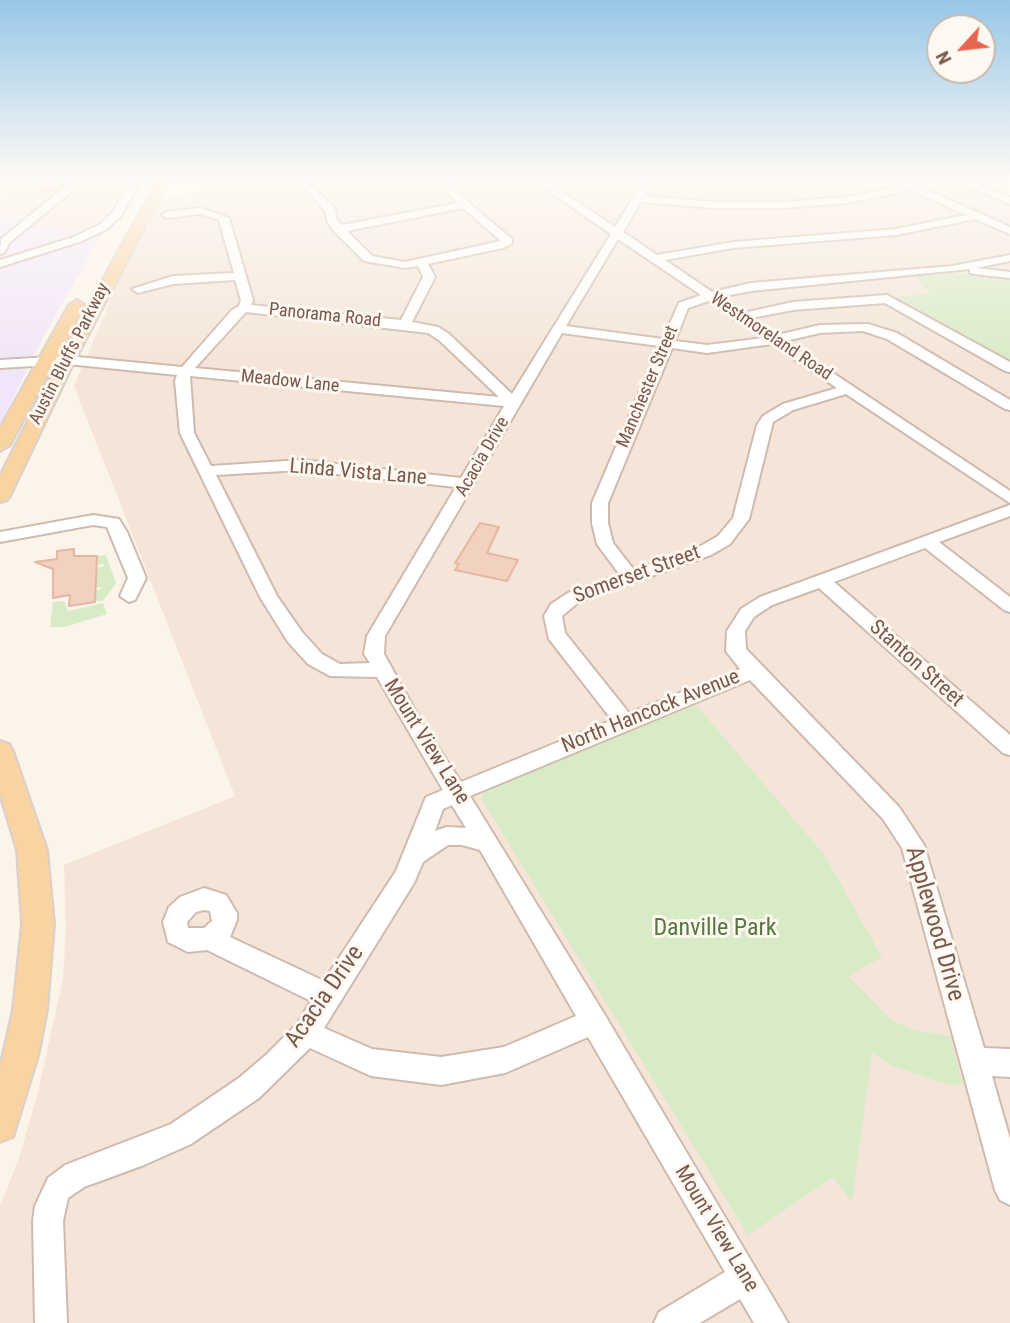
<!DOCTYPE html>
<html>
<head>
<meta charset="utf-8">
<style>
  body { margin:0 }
  #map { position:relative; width:1010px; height:1323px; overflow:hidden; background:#fdf4e9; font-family:"Roboto Condensed",sans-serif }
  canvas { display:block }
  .north { position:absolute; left:926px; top:14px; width:70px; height:70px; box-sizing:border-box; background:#fff8f0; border:2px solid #c9b8ae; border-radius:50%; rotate:243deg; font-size:19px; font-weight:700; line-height:28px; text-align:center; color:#78594c }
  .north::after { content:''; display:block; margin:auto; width:24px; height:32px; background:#e6664f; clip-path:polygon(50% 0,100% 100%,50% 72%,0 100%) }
</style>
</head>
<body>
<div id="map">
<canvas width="1010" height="1323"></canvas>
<div class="north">N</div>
</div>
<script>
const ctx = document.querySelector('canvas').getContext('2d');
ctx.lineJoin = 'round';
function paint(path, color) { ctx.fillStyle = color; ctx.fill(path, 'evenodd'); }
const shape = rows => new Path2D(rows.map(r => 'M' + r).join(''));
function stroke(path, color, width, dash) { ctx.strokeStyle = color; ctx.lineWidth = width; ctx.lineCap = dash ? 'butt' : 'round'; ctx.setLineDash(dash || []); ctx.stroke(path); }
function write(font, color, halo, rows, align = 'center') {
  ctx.font = font + ' "Roboto Condensed",sans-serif'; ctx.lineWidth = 6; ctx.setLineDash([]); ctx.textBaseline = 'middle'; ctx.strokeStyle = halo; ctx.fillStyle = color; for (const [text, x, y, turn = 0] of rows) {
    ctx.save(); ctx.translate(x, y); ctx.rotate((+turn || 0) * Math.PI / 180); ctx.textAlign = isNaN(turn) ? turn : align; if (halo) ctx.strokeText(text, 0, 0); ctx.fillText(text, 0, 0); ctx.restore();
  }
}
const residential = shape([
  [0,177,73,177,74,181,130,178,115,203,96,225,78,234,64,228,19,229,35,213,0,216,0,201,5,192,0,191],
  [283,177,944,177,1010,206,1010,1323,0,1323,0,1206,19,1158,37,1096,63,979,66,929,64,865,235,796,74,386,110,302,111,295,154,214,167,197]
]);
const education = shape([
  [140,177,100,237,42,339,0,425,0,216,36,212,20,229,64,228,88,238,97,238]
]);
const green = shape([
  [944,273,1010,277,1010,366,887,298,931,294,915,277],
  [106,555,116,583,103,601,96,601,96,591,103,587,96,588,97,568,104,566,104,564,97,565,97,556],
  [64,601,68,611,103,603,107,614,64,627,50,627,53,602],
  [696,705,823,853,882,957,848,976,891,1020,915,1030,950,1036,963,1084,953,1085,934,1080,893,1066,872,1052,852,1202,833,1177,748,1235,481,798,488,789]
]);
const building = shape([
  [62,177,62,186,57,190,41,192,43,178,62,177],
  [480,523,499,527,487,553,518,560,507,581,455,570,459,564,455,563,480,523],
  [74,549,74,556,97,556,95,602,69,606,70,595,53,598,53,569,35,562,57,559,57,551,74,549]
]);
const minor = shape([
  [70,177,80,177,76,188,9,243,4,253,0,254,1,239,67,185,70,177],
  [133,177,143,177,121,216,107,229,82,241,0,267,0,260,74,237,99,225,113,212,133,177],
  [294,177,303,177,335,209,337,220,342,225,458,203,434,177,445,177,469,203,512,239,512,243,503,248,428,264,435,277,412,322,438,327,449,334,512,394,611,234,528,177,540,177,615,227,646,177,656,177,644,196,714,202,783,202,848,197,902,186,885,177,899,177,1010,227,1010,234,975,219,896,235,733,248,665,260,712,292,751,283,952,266,1010,255,1010,261,976,268,1010,272,1010,278,974,274,970,273,970,269,751,291,720,297,743,313,793,302,887,295,1010,362,1010,372,1005,371,885,303,793,310,751,318,777,335,820,325,868,324,897,333,1010,400,1010,410,1005,409,887,339,863,331,820,333,785,341,1010,491,1010,503,846,394,793,410,773,422,749,519,730,544,711,555,580,601,562,616,565,633,629,713,740,669,726,651,727,631,741,609,760,597,1010,505,1010,516,939,542,1010,597,1010,612,1004,610,925,548,834,582,1010,735,1010,755,1003,753,819,588,772,605,754,617,745,631,746,649,899,807,924,845,984,1048,1010,1049,1010,1077,992,1076,1010,1139,1010,1205,1000,1200,995,1190,902,848,883,819,750,680,470,796,603,1012,788,1323,754,1323,740,1299,700,1323,654,1323,659,1312,725,1272,588,1037,505,1073,441,1085,371,1076,310,1048,259,1098,191,1144,144,1165,84,1187,68,1198,63,1221,67,1323,35,1323,33,1221,35,1206,48,1178,65,1165,171,1124,239,1078,267,1054,297,1024,311,1001,207,950,188,952,168,942,163,922,169,907,180,897,204,888,226,895,237,913,237,920,230,937,324,981,396,871,426,797,443,790,377,677,330,676,308,664,288,642,260,597,180,433,175,381,177,375,67,364,0,368,0,360,67,356,182,367,232,310,239,306,241,300,235,280,173,284,138,293,132,289,173,276,234,273,219,220,200,214,167,218,162,215,167,212,200,208,229,218,253,300,251,305,401,320,423,277,418,266,405,268,364,261,334,231,327,221,326,212,294,177],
  [911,190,966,215,896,229,733,242,657,255,623,232,641,202,714,208,783,208,848,203,911,190],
  [463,208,501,241,405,262,372,256,347,231,463,208],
  [618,239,701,295,679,303,663,339,566,326,618,239],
  [709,301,736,320,764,338,707,345,675,341,688,308,709,301],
  [246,312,428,333,439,340,499,397,195,368,246,312],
  [562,333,659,346,592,503,592,523,597,544,620,575,568,593,551,604,544,616,549,639,612,720,461,782,422,723,384,654,385,636,562,333],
  [772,344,837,388,783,404,763,416,757,425,733,518,718,536,699,547,634,570,613,543,608,523,608,503,672,348,707,353,772,344],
  [190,376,504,406,461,478,301,460,211,466,194,433,190,376],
  [301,470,456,487,367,636,364,654,370,663,340,664,322,654,302,632,277,596,216,475,301,470],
  [452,805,466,828,447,827,435,831,443,809,452,805],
  [448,845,462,845,480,850,576,1016,504,1047,441,1057,372,1049,324,1028,414,883,423,862,448,845],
  [204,910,210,911,212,921,204,928,188,928,187,922,196,912,204,910],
  [948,177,962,177,1010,197,1010,204,948,177],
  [93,515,119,519,127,532,146,578,135,600,129,602,120,596,128,578,107,527,93,525,0,542,0,532,93,515]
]);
const major = shape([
  [159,177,171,177,75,360,10,496,7,500,0,502,0,476,59,360,159,177],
  [77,300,85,305,10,445,0,451,0,428,69,305,77,300],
  [0,741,9,744,13,751,47,850,54,924,47,1010,38,1056,13,1137,0,1142,0,1068,13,1010,22,924,17,850,0,794,0,741]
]);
const farStreetnames = [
  ["Panorama Road",325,316,6],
  ["Westmoreland Road",771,337,34],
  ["Austin Bluffs Parkway",70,354,-63],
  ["Meadow Lane",290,382,6],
  ["Manchester Street",648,387,-67],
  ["Acacia Drive",483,457,-60]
];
const streetNames = [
  ["Linda Vista Lane",358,473,5],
  ["Somerset Street",637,575,-20],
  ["Stanton Street",916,664,42],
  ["North Hancock Avenue",651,712,-22],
  ["Mount View Lane",426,742,58],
  ["Mount View Lane",716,1229,59]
];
const nearStreetnames = [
  ["Applewood Drive",934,924,74],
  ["Acacia Drive",325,997,-55]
];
const nearParknames = [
  ["Danville Park",715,929]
];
paint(residential, '#f4e5d8');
paint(education, '#f1e6f9');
paint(green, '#d8ebc7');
paint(building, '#f2d1c1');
stroke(building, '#e5b6a1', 2);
stroke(minor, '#cfbbae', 4);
stroke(major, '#d9d1cd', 4);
paint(minor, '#fff');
paint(major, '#fad3a2');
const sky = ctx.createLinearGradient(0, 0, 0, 363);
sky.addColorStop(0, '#97c7e8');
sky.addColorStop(0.49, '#fefaf5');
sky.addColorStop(1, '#fefaf500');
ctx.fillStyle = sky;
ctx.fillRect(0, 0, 1010, 363);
write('18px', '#78594c', '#fff8f0', farStreetnames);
write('21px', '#78594c', '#fff8f0', streetNames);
write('24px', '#78594c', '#fff8f0', nearStreetnames);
write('24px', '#557841', '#fff8f0', nearParknames);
</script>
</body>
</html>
